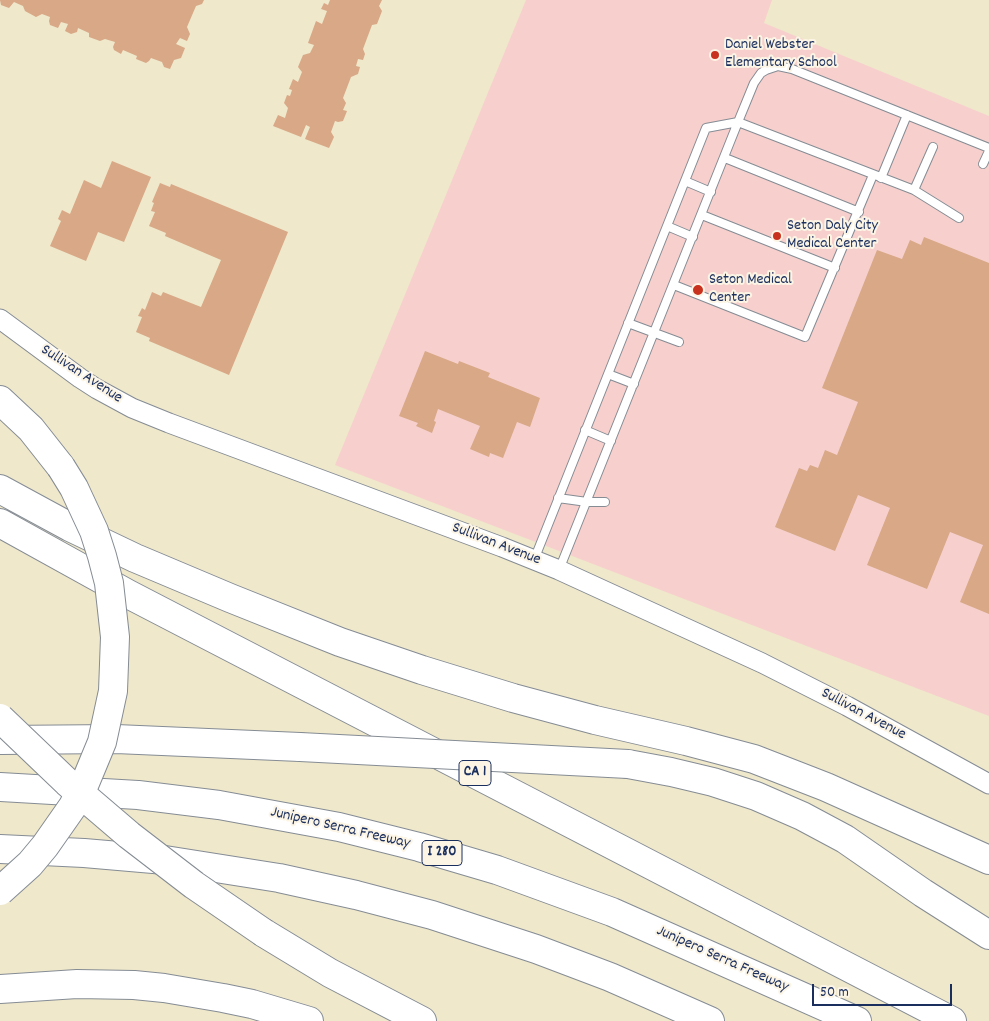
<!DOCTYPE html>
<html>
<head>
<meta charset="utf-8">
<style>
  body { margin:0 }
  #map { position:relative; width:989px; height:1021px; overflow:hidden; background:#efe8cb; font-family:Dekko,sans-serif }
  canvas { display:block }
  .scale { position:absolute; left:812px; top:984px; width:140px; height:22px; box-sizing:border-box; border:2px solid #1b2f5e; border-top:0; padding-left:6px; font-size:15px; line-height:18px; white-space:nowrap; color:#1b2f5e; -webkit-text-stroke:4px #fcf5e5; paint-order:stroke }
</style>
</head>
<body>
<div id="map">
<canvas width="989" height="1021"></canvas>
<div class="scale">50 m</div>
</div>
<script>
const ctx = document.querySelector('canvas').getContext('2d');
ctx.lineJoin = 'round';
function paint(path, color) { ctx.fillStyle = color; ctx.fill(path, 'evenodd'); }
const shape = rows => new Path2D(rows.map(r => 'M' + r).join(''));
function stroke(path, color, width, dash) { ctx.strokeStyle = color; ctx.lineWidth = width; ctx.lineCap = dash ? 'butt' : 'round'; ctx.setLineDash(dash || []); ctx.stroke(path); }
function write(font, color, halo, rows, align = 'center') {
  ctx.font = font + ' Dekko,sans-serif'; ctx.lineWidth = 4; ctx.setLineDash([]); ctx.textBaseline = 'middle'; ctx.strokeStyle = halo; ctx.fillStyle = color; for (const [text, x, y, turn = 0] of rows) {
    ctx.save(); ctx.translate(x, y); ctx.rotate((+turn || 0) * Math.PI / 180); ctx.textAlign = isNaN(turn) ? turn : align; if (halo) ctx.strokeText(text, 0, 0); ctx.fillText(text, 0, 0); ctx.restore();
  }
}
const built = shape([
  [526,0,772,0,764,23,989,116,989,716,335,465]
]);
const building = shape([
  [0,0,204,0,202,4,196,6,187,27,190,34,187,41,180,38,176,44,185,48,181,58,174,60,170,69,164,67,162,62,151,58,149,61,146,63,136,59,137,56,123,50,121,54,114,50,113,47,115,42,105,39,100,41,89,37,89,33,78,28,77,32,71,34,65,31,68,24,61,22,58,28,50,25,49,21,50,17,42,14,36,17,25,11,23,6,14,2,9,8,1,5],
  [330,0,382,0,379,6,382,11,377,24,372,25,363,49,365,54,363,60,358,59,356,66,360,67,358,74,351,77,343,98,346,103,343,110,347,111,343,121,338,122,335,121,331,132,334,137,329,148,305,139,310,127,306,125,301,137,273,126,278,115,285,118,288,108,284,103,287,95,290,96,292,90,289,89,293,79,298,82,302,72,298,67,303,55,310,53,314,45,308,43,316,21,322,24,327,11,321,9,324,3,328,5],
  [112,161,151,177,124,242,98,232,86,261,50,246,61,221,58,219,62,210,70,214,84,180,101,188],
  [160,183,170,187,171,184,288,232,229,375,149,341,150,338,136,332,142,317,138,316,142,308,145,310,152,292,161,296,163,292,201,307,221,260,165,236,166,233,149,226,155,212,151,211,154,203,152,202],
  [924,237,989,263,989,614,960,602,983,545,950,532,927,589,867,565,890,508,858,495,835,551,775,527,799,468,807,471,810,465,818,468,825,450,837,455,858,402,822,388,877,250,902,259,910,240,921,245],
  [425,351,458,364,459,361,490,373,488,377,540,398,530,427,517,422,503,458,490,453,489,457,470,449,480,426,438,409,434,421,436,422,432,433,416,426,418,423,399,416]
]);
const service = shape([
  [725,158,859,212],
  [983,164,989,151],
  [881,178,907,115],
  [685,181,711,192],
  [914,190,933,147],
  [702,215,835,268],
  [667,226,693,237],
  [674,285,805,337,873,175],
  [628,323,679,342],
  [608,374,634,384],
  [585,430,611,441],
  [558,498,587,502,605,502],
  [534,560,706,128,738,122,914,190,959,218],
  [559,570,738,122,754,83,761,73,766,70,778,66,792,69,989,148]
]);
const tertiary = shape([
  [0,319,80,378,97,389,132,408,169,423,502,547,559,570,762,663,847,706,989,784]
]);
const motorway = shape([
  [0,400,31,429,61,467],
  [0,489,70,527,135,558,230,598,340,642,422,670,513,698,595,720,686,741,754,759,826,787,989,860],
  [0,523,130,595,952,1021],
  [0,740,116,739,300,747],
  [628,764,671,772,713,782,756,796,802,816,845,839,923,893,989,935],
  [0,787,138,795,219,805,339,827,419,847,497,870,612,912,857,1021],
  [0,849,84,853,165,860,279,878,356,895,432,915,536,949,610,977,710,1021],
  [264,933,330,973,422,1021],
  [0,989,77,984,134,985,164,988,223,998,252,1004,309,1021]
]);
const motorwayBridge = shape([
  [0,718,67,782,129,835,194,885,264,933],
  [300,747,628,764],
  [0,891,30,864,45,846,73,806,85,783,102,742,113,691,115,637,109,583,102,556,94,531,74,488,61,467]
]);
const markers = [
  [715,55,5,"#c8321e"],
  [777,236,5,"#c8321e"],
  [698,290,6,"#c8321e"]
];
const shields = [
  [475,773,32],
  [442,853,40]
];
const shieldNames = [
  ["CA 1",475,773],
  ["I 280",442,853]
];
const poiNames = [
  ["Daniel Webster",725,46],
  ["Elementary School",725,64],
  ["Seton Daly City",787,227],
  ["Medical Center",787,245],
  ["Seton Medical",709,281],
  ["Center",709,299]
];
const streetNames = [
  ["Sullivan Avenue",81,375,33],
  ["Sullivan Avenue",496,545,21],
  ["Sullivan Avenue",863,715,28],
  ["Junipero Serra Freeway",340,829,13],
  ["Junipero Serra Freeway",722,960,24]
];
paint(built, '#f7d0cd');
paint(building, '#d8a887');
stroke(service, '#858c94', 10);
stroke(tertiary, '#858c94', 21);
stroke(motorway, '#858c94', 30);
stroke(service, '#fff', 8);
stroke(tertiary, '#fff', 19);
stroke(motorway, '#fff', 28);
stroke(motorwayBridge, '#858c94', 30, []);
stroke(motorwayBridge, '#fff', 28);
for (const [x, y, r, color] of markers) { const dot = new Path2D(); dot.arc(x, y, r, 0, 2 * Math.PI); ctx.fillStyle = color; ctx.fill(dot); stroke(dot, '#fcf5e5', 2); }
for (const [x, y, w] of shields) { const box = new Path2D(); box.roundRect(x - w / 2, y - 12.5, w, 25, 4); ctx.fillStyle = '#fcf5e5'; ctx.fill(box); stroke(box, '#1b2f5e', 1); }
write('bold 15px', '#1b2f5e', null, shieldNames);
write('16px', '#1b2f5e', '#fcf5e5', poiNames, 'left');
write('16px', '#1b2f5e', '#fcf5e5', streetNames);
</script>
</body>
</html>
